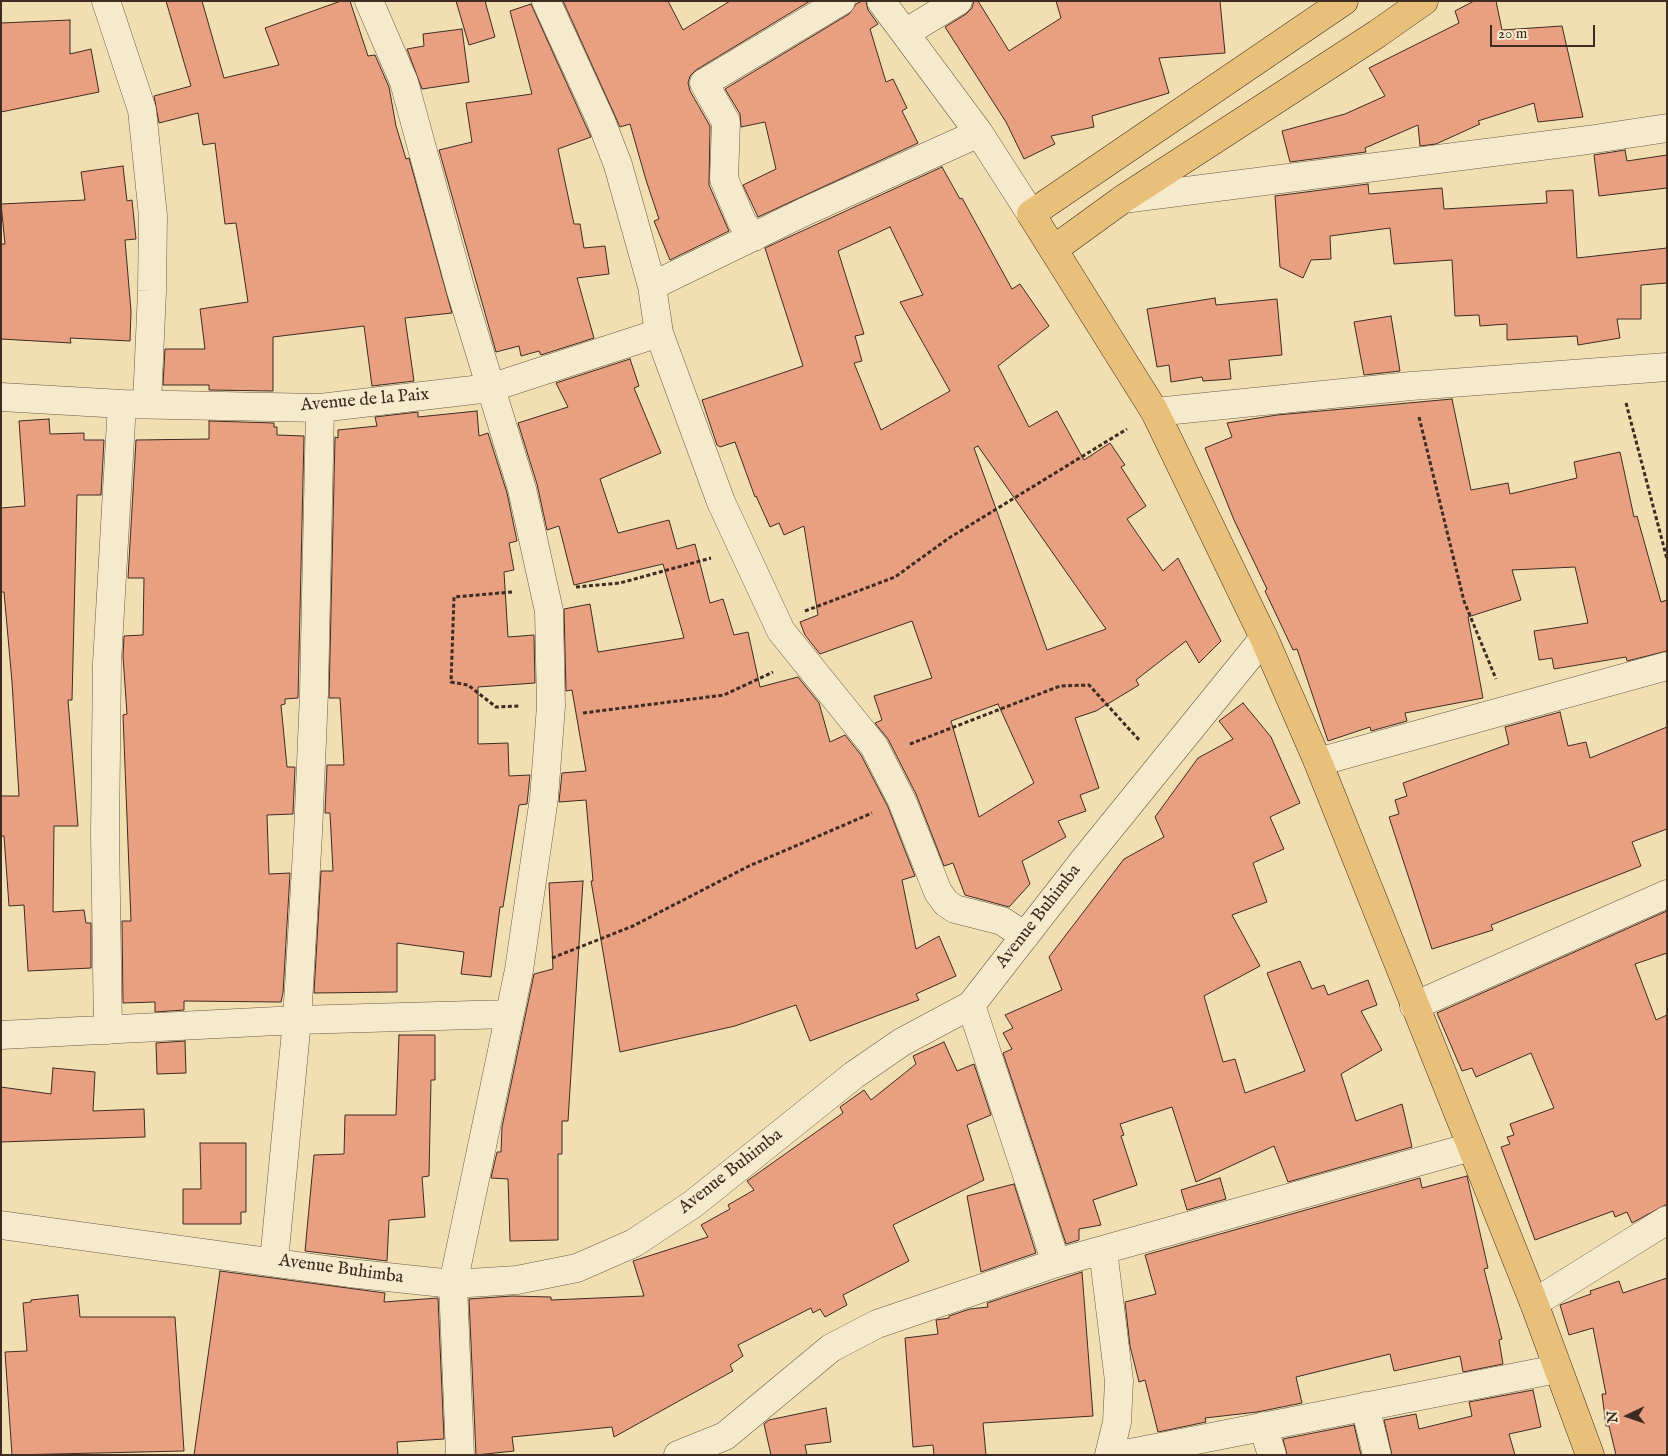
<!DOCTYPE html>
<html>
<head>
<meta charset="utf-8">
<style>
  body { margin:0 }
  #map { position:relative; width:1668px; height:1456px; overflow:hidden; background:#f1dfb2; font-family:"IM FELL English",serif }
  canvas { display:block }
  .frame { position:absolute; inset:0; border:2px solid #3e2b22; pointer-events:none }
  .north { position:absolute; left:1603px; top:1391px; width:50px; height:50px; -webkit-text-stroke:4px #f6eacd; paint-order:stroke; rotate:267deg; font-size:14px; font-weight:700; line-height:20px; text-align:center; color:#3e2b22 }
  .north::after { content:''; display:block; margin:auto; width:18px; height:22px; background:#3e2b22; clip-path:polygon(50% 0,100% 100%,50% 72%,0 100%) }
  .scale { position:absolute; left:1490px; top:25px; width:105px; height:22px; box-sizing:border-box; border:2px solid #3e2b22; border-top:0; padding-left:6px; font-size:15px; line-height:18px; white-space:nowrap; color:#3e2b22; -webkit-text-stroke:4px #f6eacd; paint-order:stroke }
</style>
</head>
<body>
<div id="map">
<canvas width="1668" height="1456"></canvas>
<div class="frame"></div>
<div class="north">N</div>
<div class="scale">20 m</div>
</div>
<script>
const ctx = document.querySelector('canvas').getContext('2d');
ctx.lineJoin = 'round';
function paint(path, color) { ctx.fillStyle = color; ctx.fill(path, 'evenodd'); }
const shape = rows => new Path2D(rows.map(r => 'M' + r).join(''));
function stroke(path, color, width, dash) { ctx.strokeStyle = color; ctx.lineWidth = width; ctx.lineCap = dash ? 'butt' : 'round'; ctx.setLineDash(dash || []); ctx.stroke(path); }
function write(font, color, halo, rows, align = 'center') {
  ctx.font = font + ' "IM FELL English",serif'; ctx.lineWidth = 4.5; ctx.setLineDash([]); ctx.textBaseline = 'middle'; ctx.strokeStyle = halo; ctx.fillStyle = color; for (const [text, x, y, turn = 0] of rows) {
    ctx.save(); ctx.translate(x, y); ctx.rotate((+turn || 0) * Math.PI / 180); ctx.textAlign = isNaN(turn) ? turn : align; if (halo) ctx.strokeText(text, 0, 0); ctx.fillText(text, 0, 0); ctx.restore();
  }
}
const building = shape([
  [166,1,202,1,224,78,279,65,265,28,341,1,350,1,368,56,375,55,389,87,396,126,406,159,409,158,452,313,405,318,414,381,372,386,364,326,273,337,273,391,209,390,209,385,163,385,165,349,205,349,200,309,248,302,236,223,225,224,215,143,203,145,198,113,159,123,154,96,191,86,166,1],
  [456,1,485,1,495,37,469,45,456,1],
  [563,1,668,1,683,30,730,1,810,1,696,70,690,76,688,83,690,91,710,126,709,185,729,231,670,260,654,221,659,219,646,180,630,124,620,127,563,1],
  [862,1,866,1,868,10,878,24,870,29,886,82,893,79,907,108,902,111,918,143,758,217,743,185,776,169,765,122,741,127,740,114,725,89,849,14,856,4,862,1],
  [974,1,978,1,1009,51,1061,18,1056,1,1220,1,1225,53,1159,58,1169,93,1092,116,1094,127,1051,136,1055,144,1024,159,1006,122,945,27,966,14,972,8,974,1],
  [1474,1,1496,1,1502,30,1562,26,1583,117,1538,122,1534,103,1478,121,1480,124,1436,144,1420,146,1418,125,1365,148,1366,152,1290,162,1282,131,1345,114,1385,96,1369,68,1459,23,1455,11,1474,1],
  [531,4,591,137,558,149,574,224,580,224,584,248,605,246,609,274,577,278,594,338,541,355,539,351,521,356,519,346,496,352,439,150,472,142,466,103,532,94,510,11,531,4],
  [70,20,70,54,91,49,99,92,1,112,1,23,70,20],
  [462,29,469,82,422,89,407,49,424,46,423,34,462,29],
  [1625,150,1627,161,1667,155,1667,188,1599,196,1594,155,1625,150],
  [123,166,127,201,132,200,136,239,125,240,131,311,130,341,70,338,71,343,1,339,1,244,5,244,1,204,85,200,81,172,123,166],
  [942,167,960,199,962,198,1012,289,1020,284,1049,326,998,366,1029,427,1057,411,1084,460,1110,443,1125,465,1121,467,1146,506,1127,519,1163,571,1178,558,1221,641,1199,663,1186,641,1136,680,1139,685,1096,711,1075,718,1099,788,1080,795,1086,811,1058,821,1066,837,1022,861,1030,884,1009,907,965,895,953,863,944,866,916,794,888,739,875,723,882,720,874,696,932,678,912,621,820,654,805,635,800,622,818,615,804,526,784,535,779,523,770,527,756,496,755,497,735,442,720,447,717,445,702,400,803,366,765,248,942,167],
  [890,227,923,295,900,302,950,391,881,430,854,363,862,361,855,336,864,334,838,251,890,227],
  [978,446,1106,629,1047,650,974,448,978,446],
  [998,704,1034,783,979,817,951,721,998,704],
  [1368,184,1369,194,1442,188,1444,209,1547,203,1546,191,1573,190,1577,258,1667,248,1667,283,1641,285,1641,319,1617,319,1620,338,1578,345,1577,336,1507,340,1507,324,1480,326,1479,315,1455,316,1452,260,1394,264,1390,228,1330,236,1331,259,1311,260,1303,278,1280,267,1275,196,1368,184],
  [1215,298,1216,305,1277,299,1282,355,1229,360,1231,379,1203,381,1202,377,1171,382,1169,365,1157,367,1147,309,1215,298],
  [1391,316,1400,371,1364,375,1354,322,1391,316],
  [630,359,639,386,634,388,661,453,600,479,618,533,669,520,677,549,695,544,710,603,723,599,734,635,748,632,760,687,798,677,819,703,830,742,845,735,861,755,888,807,915,876,902,880,916,949,939,936,956,976,916,994,919,1000,810,1041,796,1005,735,1026,620,1052,591,881,593,881,586,800,559,802,562,773,586,771,572,690,566,691,564,609,590,604,598,652,684,638,663,564,574,585,559,526,547,530,537,484,518,423,568,407,556,383,630,359],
  [1452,399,1471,490,1508,483,1510,494,1577,478,1574,462,1620,452,1634,517,1637,516,1661,602,1667,600,1667,651,1627,661,1626,657,1554,669,1552,658,1539,660,1534,631,1588,623,1575,567,1512,570,1521,600,1468,617,1483,698,1405,713,1407,721,1371,731,1370,727,1328,741,1297,649,1293,650,1265,591,1267,589,1234,520,1205,448,1232,437,1227,423,1277,415,1452,399],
  [477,411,479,436,488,433,507,493,517,541,509,543,514,570,504,572,508,637,534,635,535,683,478,687,478,744,508,743,509,776,530,775,527,804,519,805,503,907,500,907,491,977,461,974,464,952,397,943,397,992,314,993,321,871,333,871,330,813,325,813,327,765,344,765,340,698,329,698,335,437,338,438,338,430,377,426,375,417,418,412,418,417,477,411],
  [49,419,50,434,84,433,84,440,104,440,101,495,77,495,72,700,68,700,78,826,54,826,53,912,84,910,86,923,91,923,91,968,28,971,24,905,9,906,4,836,1,836,1,796,19,796,12,682,4,592,1,592,1,508,25,506,19,421,49,419],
  [209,421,274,423,274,427,277,427,277,435,304,436,298,698,285,699,285,704,281,705,287,767,295,767,293,814,267,815,269,874,290,873,283,993,281,1002,184,1001,184,1010,155,1012,155,1002,123,1003,122,921,131,921,123,715,127,714,123,656,124,636,143,635,144,578,128,578,136,440,209,439,209,421],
  [1243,703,1271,737,1300,803,1270,817,1284,849,1253,863,1267,902,1232,915,1260,966,1204,996,1223,1062,1235,1059,1245,1093,1305,1071,1267,973,1300,961,1312,989,1324,985,1328,995,1368,980,1377,1005,1361,1011,1382,1050,1341,1074,1356,1121,1402,1104,1412,1147,1288,1182,1274,1146,1196,1182,1172,1107,1120,1124,1124,1135,1121,1136,1137,1185,1093,1200,1101,1225,1079,1229,1079,1240,1066,1244,1003,1053,1012,1049,1003,1033,1013,1028,1005,1015,1062,990,1049,957,1124,859,1164,837,1155,817,1198,758,1233,739,1219,721,1243,703],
  [1560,712,1568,746,1586,742,1590,758,1667,727,1667,829,1632,842,1641,866,1491,925,1493,930,1432,949,1389,817,1399,814,1395,800,1407,796,1403,783,1509,744,1505,727,1560,712],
  [583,881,568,1121,562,1121,562,1154,558,1154,558,1240,510,1241,508,1179,491,1178,497,1152,501,1152,502,1127,534,974,553,969,549,883,583,881],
  [1667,911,1667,953,1635,964,1656,1020,1667,1015,1667,1204,1632,1223,1627,1212,1615,1217,1613,1211,1535,1240,1501,1147,1510,1144,1507,1137,1514,1135,1510,1124,1554,1108,1531,1053,1476,1077,1472,1068,1462,1071,1437,1013,1667,911],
  [399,1035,435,1035,435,1080,431,1080,429,1176,422,1177,425,1217,389,1220,387,1261,305,1251,314,1155,344,1154,345,1115,396,1115,399,1035],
  [185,1041,186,1073,157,1074,156,1043,185,1041],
  [944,1042,957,1071,974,1064,991,1115,967,1125,984,1180,893,1225,909,1261,843,1295,847,1305,825,1317,820,1309,813,1313,811,1308,738,1345,743,1356,730,1365,733,1371,614,1437,612,1427,512,1437,514,1451,476,1455,469,1299,512,1296,551,1297,551,1300,644,1296,633,1261,708,1237,701,1225,730,1209,728,1205,754,1190,747,1181,843,1113,840,1107,864,1090,871,1100,916,1064,913,1056,944,1042],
  [53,1068,95,1072,93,1111,144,1109,145,1137,1,1142,1,1087,51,1094,53,1068],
  [200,1143,246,1143,246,1212,241,1212,241,1224,183,1224,183,1189,201,1189,200,1143],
  [1467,1176,1488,1268,1484,1269,1502,1339,1499,1340,1503,1364,1463,1372,1460,1356,1394,1371,1390,1354,1296,1377,1302,1403,1257,1412,1205,1418,1206,1422,1158,1432,1145,1380,1139,1382,1130,1346,1125,1302,1156,1294,1145,1255,1420,1178,1422,1188,1467,1176],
  [1220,1178,1226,1199,1187,1210,1181,1190,1220,1178],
  [1014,1184,1036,1253,981,1272,967,1196,1014,1184],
  [220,1271,385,1293,384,1302,438,1298,444,1439,397,1442,398,1455,194,1455,220,1271],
  [1082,1272,1093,1416,983,1423,986,1455,934,1455,933,1445,913,1447,905,1338,938,1334,936,1320,949,1318,949,1316,970,1309,988,1307,987,1303,1082,1272],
  [1667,1278,1667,1455,1616,1455,1609,1426,1606,1426,1602,1394,1606,1394,1593,1328,1569,1335,1560,1305,1591,1294,1590,1291,1619,1281,1623,1293,1667,1278],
  [78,1295,80,1317,175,1317,184,1451,12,1455,5,1352,27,1351,23,1303,31,1302,31,1300,78,1295],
  [1533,1390,1541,1427,1509,1434,1515,1455,1392,1455,1384,1420,1416,1414,1419,1429,1472,1416,1469,1402,1533,1390],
  [826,1408,831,1442,805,1445,807,1455,771,1455,764,1424,769,1420,826,1408],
  [1354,1425,1361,1455,1287,1455,1283,1439,1354,1425]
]);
const path = shape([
  [1626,403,1667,559],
  [1419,417,1464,601,1496,679],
  [576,587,620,583,711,558],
  [512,592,454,597,451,682,468,685,496,707,520,706],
  [805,611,895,577,949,538,1127,429],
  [583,713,724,695,773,672],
  [910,744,1060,686,1089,685,1140,741],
  [552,958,633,926,749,866,872,813]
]);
const minor = shape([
  [106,1,142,110,153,216,152,291,147,404],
  [369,1,404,82,461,291,522,489,549,611,551,706,544,798,519,970,453,1284,460,1455],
  [546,1,601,121,618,165,652,286,659,333,721,502,781,631,874,746,902,801,938,892,946,903,955,909,1002,921,1025,936],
  [881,1,979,133,1031,214],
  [905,33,958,1],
  [1123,199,1588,140,1667,128],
  [754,237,742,222,724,179,726,122,704,83,841,1],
  [652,286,804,212,979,133],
  [1,397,122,404,320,408,490,388,659,333],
  [1155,412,1411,386,1667,367],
  [1318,762,1667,666],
  [971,1005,1056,1263],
  [1414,1006,1667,894],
  [108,1030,105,834,107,663,122,404],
  [1,1035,297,1020,509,1014],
  [1,1225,349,1273,453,1284,517,1280,577,1268,634,1243,693,1204,854,1075,902,1042,971,1005,1084,860,1264,638],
  [1103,1250,1119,1381,1117,1422,1109,1455],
  [274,1261,297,1020,308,834,314,693,320,408],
  [1534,1303,1667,1220],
  [1365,1406,1377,1455],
  [1263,1426,1272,1455],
  [678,1455,725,1436,831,1348,877,1324,1056,1263,1471,1147],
  [1120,1455,1557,1369]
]);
const major = shape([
  [1344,1,1031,214,1155,412,1264,638,1318,762,1534,1303,1590,1455],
  [1054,249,1123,199,1377,34,1424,1]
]);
const streetNames = [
  ["Avenue de la Paix",365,401,-5],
  ["Avenue Buhimba",1039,917,-52],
  ["Avenue Buhimba",731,1172,-38],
  ["Avenue Buhimba",341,1270,8]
];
paint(building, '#e8a081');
stroke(building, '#3e2b22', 1);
stroke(minor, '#6b5846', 29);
stroke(major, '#3e2b22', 29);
stroke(path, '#3e2b22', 3, [4, 2.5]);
stroke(minor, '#f6eacd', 28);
stroke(major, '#e8c079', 28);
write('18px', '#3e2b22', '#f6eacd', streetNames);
</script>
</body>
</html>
